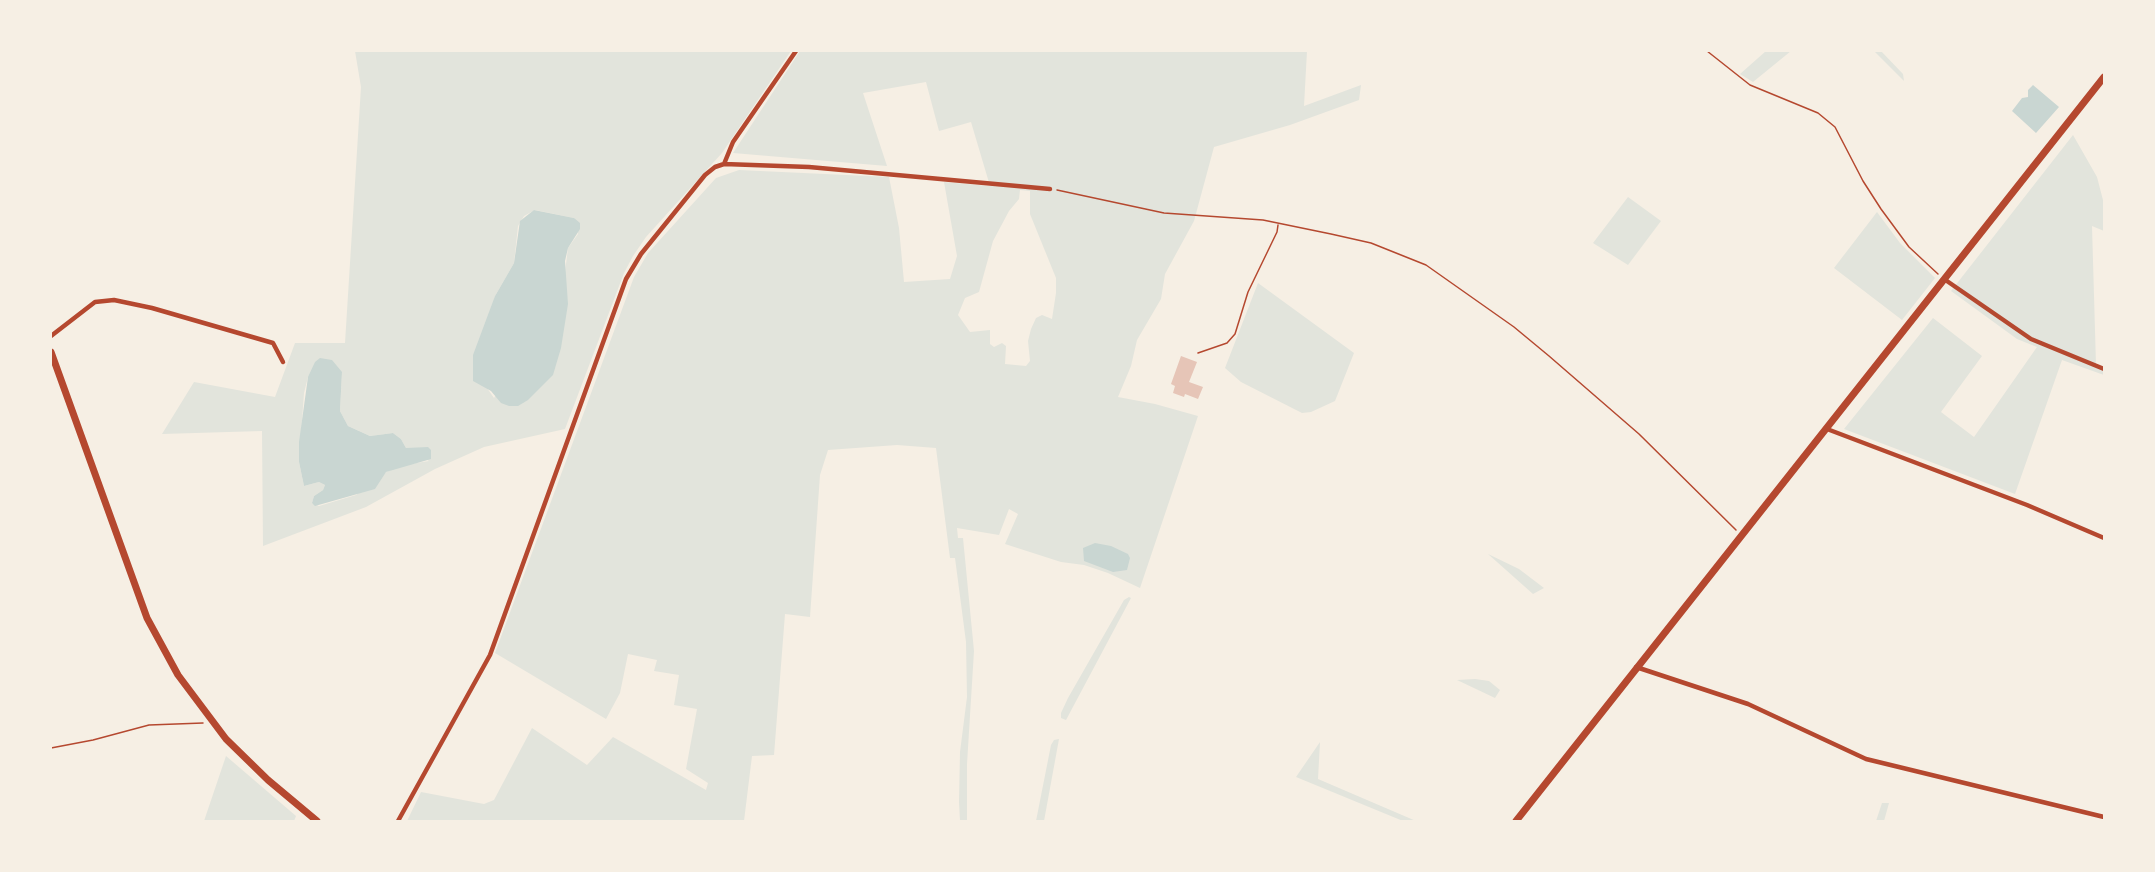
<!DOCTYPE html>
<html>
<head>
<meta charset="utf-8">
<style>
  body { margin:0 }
  #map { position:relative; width:2155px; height:872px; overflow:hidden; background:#f6efe4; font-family:"Exo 2",sans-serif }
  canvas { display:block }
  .frame { position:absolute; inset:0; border:52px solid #f6efe4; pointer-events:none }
</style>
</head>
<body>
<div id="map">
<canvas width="2155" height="872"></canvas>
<div class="frame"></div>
</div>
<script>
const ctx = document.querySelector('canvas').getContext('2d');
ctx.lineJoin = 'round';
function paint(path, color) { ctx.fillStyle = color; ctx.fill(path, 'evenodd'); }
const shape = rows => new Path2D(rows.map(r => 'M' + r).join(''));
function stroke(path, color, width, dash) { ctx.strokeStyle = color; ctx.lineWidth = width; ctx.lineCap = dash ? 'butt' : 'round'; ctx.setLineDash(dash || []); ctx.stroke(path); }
const green = shape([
  [355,51,791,51,722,153,646,237,633,256,624,273,565,429,484,447,435,469,366,507,263,546,262,431,162,434,194,382,275,397,295,343,345,343,361,87],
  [535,210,574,218,578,234,568,248,565,272,494,398,487,388,495,296,514,263,518,226,524,216],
  [342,372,340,411,348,426,370,436,393,433,401,439,406,448,429,461,403,465,386,472,356,495,319,506,312,503,314,496,323,490,325,485,319,482,304,486,299,462,304,393,308,377],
  [800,51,1307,51,1304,106,1361,85,1359,100,1290,125,1214,147,1194,221,1165,274,1161,299,1137,340,1131,366,1118,397,1155,404,1198,416,1140,588,1108,573,1084,565,1061,562,1005,544,1018,514,1009,509,999,535,957,528,958,538,963,538,974,651,967,764,967,821,960,821,959,802,960,752,967,697,966,642,955,558,950,558,936,448,897,445,828,450,820,475,810,617,785,614,774,755,752,756,744,821,407,821,421,792,484,804,494,800,532,728,587,765,613,737,706,790,708,783,686,769,697,709,674,705,679,675,654,671,657,660,628,654,620,693,606,719,495,653,634,277,648,253,716,178,739,170,889,177,899,228,904,282,950,279,957,256,944,182,990,186,971,122,939,131,926,82,863,93,887,166,733,153],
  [1020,190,1030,191,1030,214,1056,278,1056,293,1052,319,1042,315,1036,318,1031,329,1028,341,1030,361,1026,366,1005,364,1006,346,1002,343,994,347,990,344,990,330,970,332,958,315,965,298,979,292,993,241,1009,211,1019,199],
  [1766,51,1791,51,1753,82,1740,74],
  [1874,51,1881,51,1903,74,1904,81],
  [2073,135,2097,177,2104,204,2104,231,2092,226,2096,365,2104,369,2104,375,2062,360,2015,494,1844,429,1933,318,1982,356,1941,412,1974,437,2037,347,2017,339,1951,291],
  [1628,197,1661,221,1628,265,1593,243],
  [1877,212,1900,243,1935,278,1902,320,1834,268],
  [1258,283,1354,353,1335,401,1311,412,1302,413,1241,382,1225,368],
  [1488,554,1519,569,1544,588,1533,594],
  [1129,597,1131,598,1066,720,1061,718,1061,713,1068,698,1124,600],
  [1475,679,1489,681,1500,690,1495,698,1457,680],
  [1059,739,1044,821,1036,821,1051,745,1054,740],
  [1320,742,1318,779,1416,821,1403,821,1296,777],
  [226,756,296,816,294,821,204,821],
  [1882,803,1889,803,1884,821,1876,821]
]);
const water = shape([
  [2033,85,2059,107,2036,133,2012,111,2022,98,2028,97,2028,90],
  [534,210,574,218,580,223,580,229,568,248,565,261,568,304,561,348,553,375,528,400,518,406,509,406,501,403,491,391,473,381,473,355,495,296,514,263,520,221],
  [320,358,332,360,342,372,340,411,348,426,370,436,393,433,401,439,406,448,428,447,431,450,431,459,386,472,375,489,315,506,312,503,314,496,323,490,325,485,319,482,304,486,299,462,299,442,308,377,315,362],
  [1095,543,1111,546,1128,554,1130,558,1127,570,1113,572,1084,561,1083,548]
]);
const building = shape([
  [1181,356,1197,362,1189,382,1203,387,1198,399,1185,394,1184,397,1173,393,1175,386,1171,384]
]);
const path = shape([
  [1707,51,1750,85,1818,113,1835,127,1863,181,1881,209,1909,247,1938,274],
  [1057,190,1164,213,1263,220,1331,234,1371,243,1426,265,1514,327,1549,356,1639,434,1736,530],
  [1198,353,1227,343,1235,334,1248,292,1277,232,1278,225],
  [51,748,93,740,149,725,203,723]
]);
const minor = shape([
  [724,164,809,167,1050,189],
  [1944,279,2031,339,2104,369],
  [51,336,95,302,114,300,152,308,273,343,283,362],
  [1827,429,2027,505,2104,538],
  [1636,667,1748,704,1866,759,2104,817],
  [398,821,490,655,626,279,641,254,705,175,715,167,724,164,733,142,796,51]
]);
const secondary = shape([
  [51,352,147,618,178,675,226,739,268,780,317,821],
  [1516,821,2104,77]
]);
paint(green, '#e2e4dc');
paint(water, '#c9d6d2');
paint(building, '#e6c5b7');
stroke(path, '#b5482f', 1.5);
stroke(minor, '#b5482f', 4.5);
stroke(secondary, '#b5482f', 7);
</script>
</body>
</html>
